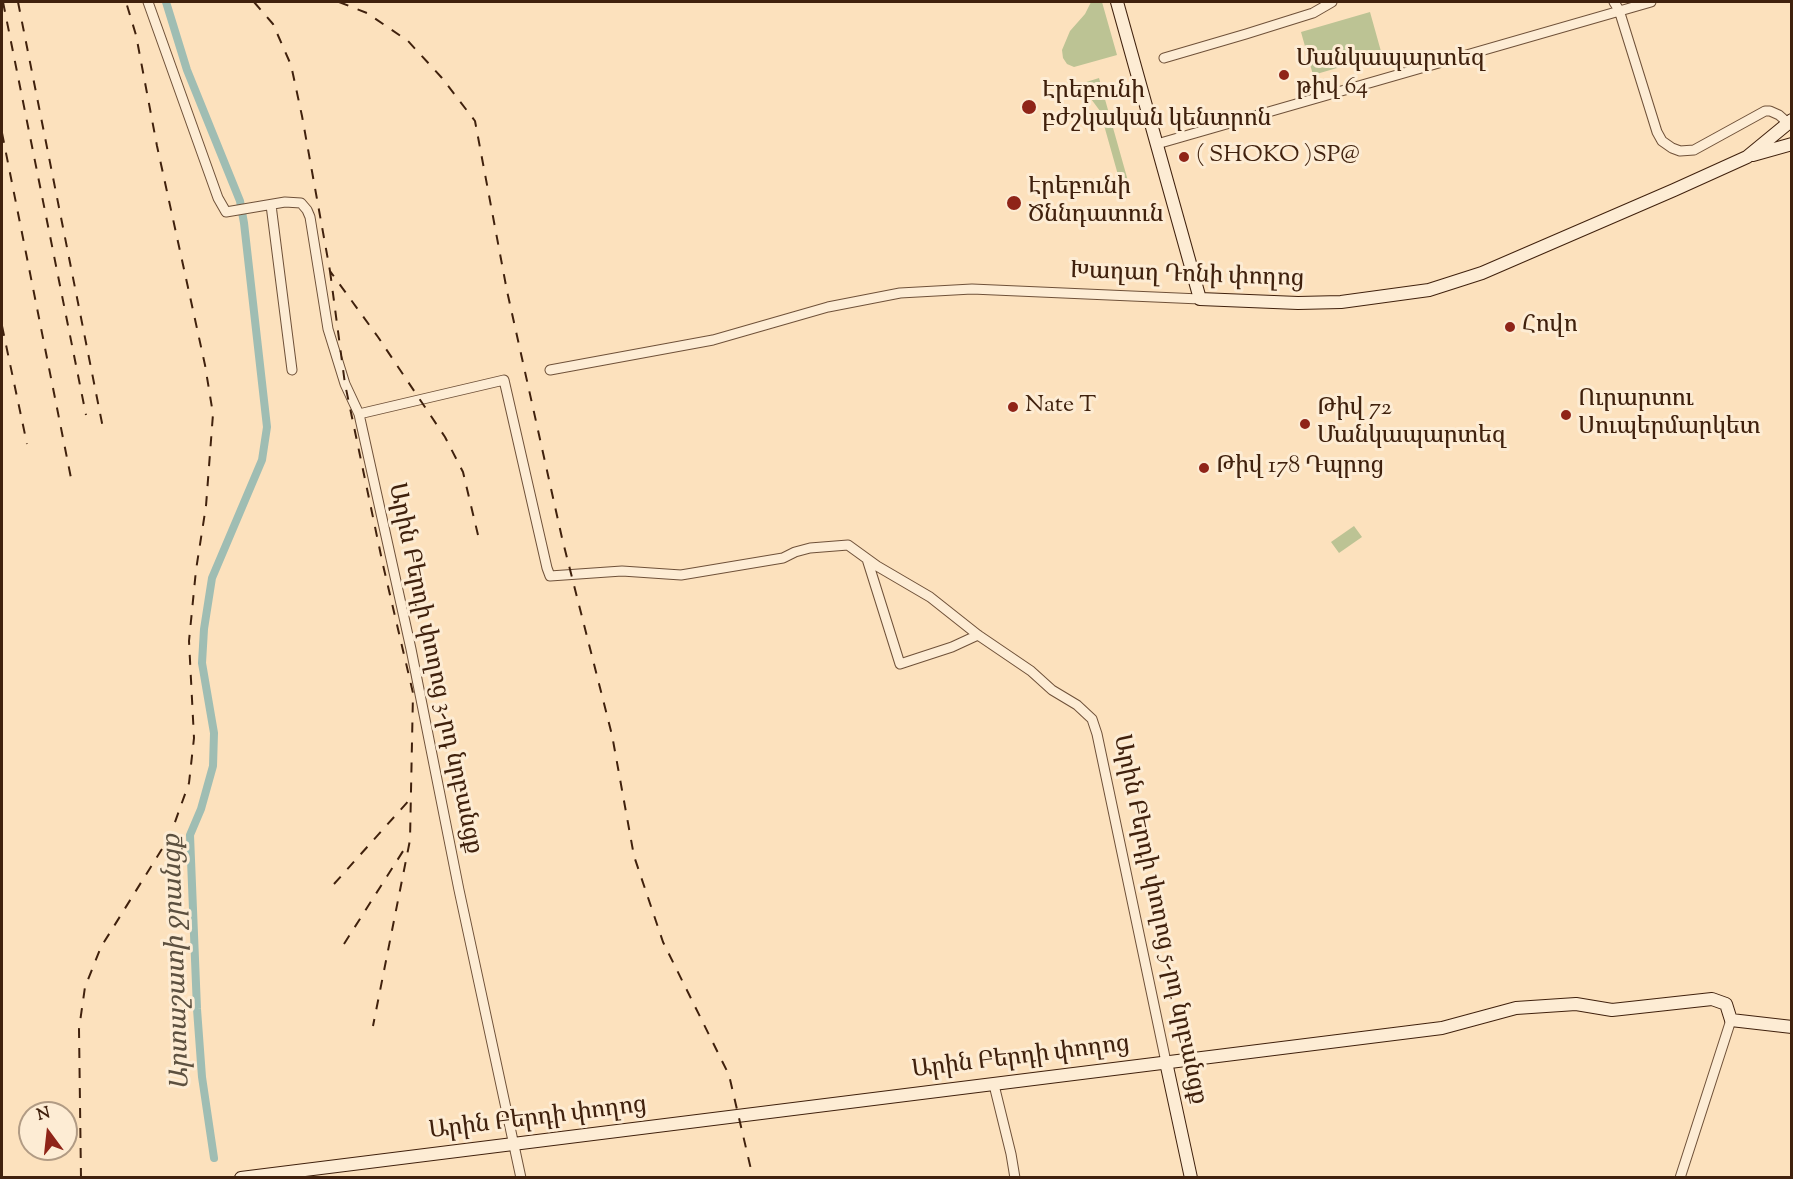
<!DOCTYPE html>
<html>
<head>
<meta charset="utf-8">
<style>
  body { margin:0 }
  #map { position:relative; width:1793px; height:1179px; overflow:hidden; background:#fce1bd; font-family:"Sorts Mill Goudy",serif }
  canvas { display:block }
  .frame { position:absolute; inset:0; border:3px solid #40210d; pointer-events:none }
  .north { position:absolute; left:18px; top:1101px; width:60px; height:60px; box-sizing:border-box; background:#fdecd4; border:2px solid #b19b84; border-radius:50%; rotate:345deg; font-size:16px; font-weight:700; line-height:24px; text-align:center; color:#40210d }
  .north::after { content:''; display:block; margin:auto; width:21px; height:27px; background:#8f2418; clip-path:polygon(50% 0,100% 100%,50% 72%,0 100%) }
</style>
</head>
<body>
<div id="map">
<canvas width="1793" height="1179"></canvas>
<div class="frame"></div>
<div class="north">N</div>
</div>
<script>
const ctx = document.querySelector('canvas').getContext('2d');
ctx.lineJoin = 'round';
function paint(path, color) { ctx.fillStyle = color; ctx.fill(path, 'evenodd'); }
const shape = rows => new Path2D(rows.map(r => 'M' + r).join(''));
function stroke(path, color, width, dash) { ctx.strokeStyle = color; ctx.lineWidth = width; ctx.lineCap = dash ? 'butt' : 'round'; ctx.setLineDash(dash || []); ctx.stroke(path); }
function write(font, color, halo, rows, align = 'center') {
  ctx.font = font + ' "Sorts Mill Goudy","Noto Serif Armenian",serif'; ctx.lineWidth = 6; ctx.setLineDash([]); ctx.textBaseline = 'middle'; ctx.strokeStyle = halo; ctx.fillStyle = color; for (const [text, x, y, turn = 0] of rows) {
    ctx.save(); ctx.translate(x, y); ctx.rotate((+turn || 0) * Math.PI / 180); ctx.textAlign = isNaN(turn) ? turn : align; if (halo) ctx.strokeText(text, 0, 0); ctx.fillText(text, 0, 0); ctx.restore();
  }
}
const green = shape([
  [1091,2,1102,2,1117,55,1074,67,1067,64,1063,58,1062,50,1070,31,1085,14],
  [1370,12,1382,55,1313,75,1301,32],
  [1099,78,1128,181,1120,182,1100,111,1080,84],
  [1354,526,1362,537,1339,553,1331,542]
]);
const canal = shape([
  [166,2,187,70,240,201,244,223,267,427,262,460,212,578,204,629,202,663,214,733,213,766,201,809,190,835,197,1009,202,1077,214,1158]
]);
const street = shape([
  [148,2,218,198,226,212,285,202,301,203,307,210,310,217,328,329,345,384,359,414,411,649,459,890,521,1178],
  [1614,2,1619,10,1657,132,1662,141,1672,148,1680,151,1694,150,1765,111,1770,111,1779,115,1788,123],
  [1164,58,1246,34,1313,13,1332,2],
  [1157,144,1651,2],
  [271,205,292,370],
  [550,370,713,340,828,307,900,293,972,289,1200,299],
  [359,414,504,380,547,568,550,576,622,571,681,575,783,558,795,552,810,548,848,545,877,566,930,597,978,635,1031,671,1052,690,1077,705,1092,719,1097,734,1166,1062],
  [867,559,900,664,952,647,978,635],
  [994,1085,1011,1154,1015,1178],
  [1680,1178,1731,1020]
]);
const secondary = shape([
  [1117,2,1200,299,1298,303,1341,302,1429,290,1482,273,1674,190,1747,157,1792,120],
  [1753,155,1792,144],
  [1166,1062,1191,1178],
  [241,1178,1442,1028,1516,1008,1576,1004,1612,1010,1712,999,1726,1004,1731,1020,1792,1027]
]);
const rail = shape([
  [3,2,86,415],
  [18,2,103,428],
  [254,2,273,24,291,65,302,116,330,271,378,337,445,437,463,472,478,535],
  [339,2,367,13,408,41,442,78,475,121,507,291,562,538,612,735,634,856,663,942,729,1075,753,1178],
  [2,133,71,478],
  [330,271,345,384,383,565,413,693,410,840,373,1026],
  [2,326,27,444],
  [334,884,412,797],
  [344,944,405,848],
  [81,1178,79,1029,85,987,101,947,170,836,189,783,194,738,189,641,196,570,206,506,213,414,205,365,157,146,136,35,126,2]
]);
const markers = [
  [1284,75,6,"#8f2418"],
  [1029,107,8,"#8f2418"],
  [1184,157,6,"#8f2418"],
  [1014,203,8,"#8f2418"],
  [1510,327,6,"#8f2418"],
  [1013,407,6,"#8f2418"],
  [1566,415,6,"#8f2418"],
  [1305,424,6,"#8f2418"],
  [1204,468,6,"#8f2418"]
];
const poiNames = [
  ["Մանկապարտեզ",1296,61],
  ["թիվ 64",1296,89],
  ["Էրեբունի",1042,93],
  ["բժշկական կենտրոն",1042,121],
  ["( SHOKO )SP@",1196,157],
  ["Էրեբունի",1028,189],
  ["Ծննդատուն",1028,217],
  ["Հովո",1522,327],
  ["Ուրարտու",1578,401],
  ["Սուպերմարկետ",1578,429],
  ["Nate T",1025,407],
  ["Թիվ 72",1317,410],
  ["Մանկապարտեզ",1317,438],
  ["Թիվ 178 Դպրոց",1216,468]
];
const streetNames = [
  ["Խաղաղ Դոնի փողոց",1187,277,2],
  ["Արին Բերդի փողոց 3-րդ նրբանցք",433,669,78],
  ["Արին Բերդի փողոց 5-րդ նրբանցք",1158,920,78],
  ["Արին Բերդի փողոց",1021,1059,-7],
  ["Արին Բերդի փողոց",538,1120,-7]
];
const waterNames = [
  ["Արտաշատի ջրանցք",179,962,-92]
];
paint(green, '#bcc394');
stroke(canal, '#9fbdb3', 8);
stroke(street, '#6f5139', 11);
stroke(secondary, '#40210d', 14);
stroke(street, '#fdecd4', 9);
stroke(secondary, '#fdecd4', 12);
stroke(rail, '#40210d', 2, [10, 10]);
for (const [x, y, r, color] of markers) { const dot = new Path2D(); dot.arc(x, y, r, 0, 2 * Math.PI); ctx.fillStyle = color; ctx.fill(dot); stroke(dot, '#fdecd4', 2); }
write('24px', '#40210d', '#fdecd4', poiNames, 'left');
write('24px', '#40210d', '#fdecd4', streetNames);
write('italic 26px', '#5c503f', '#fdecd4', waterNames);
</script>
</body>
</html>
